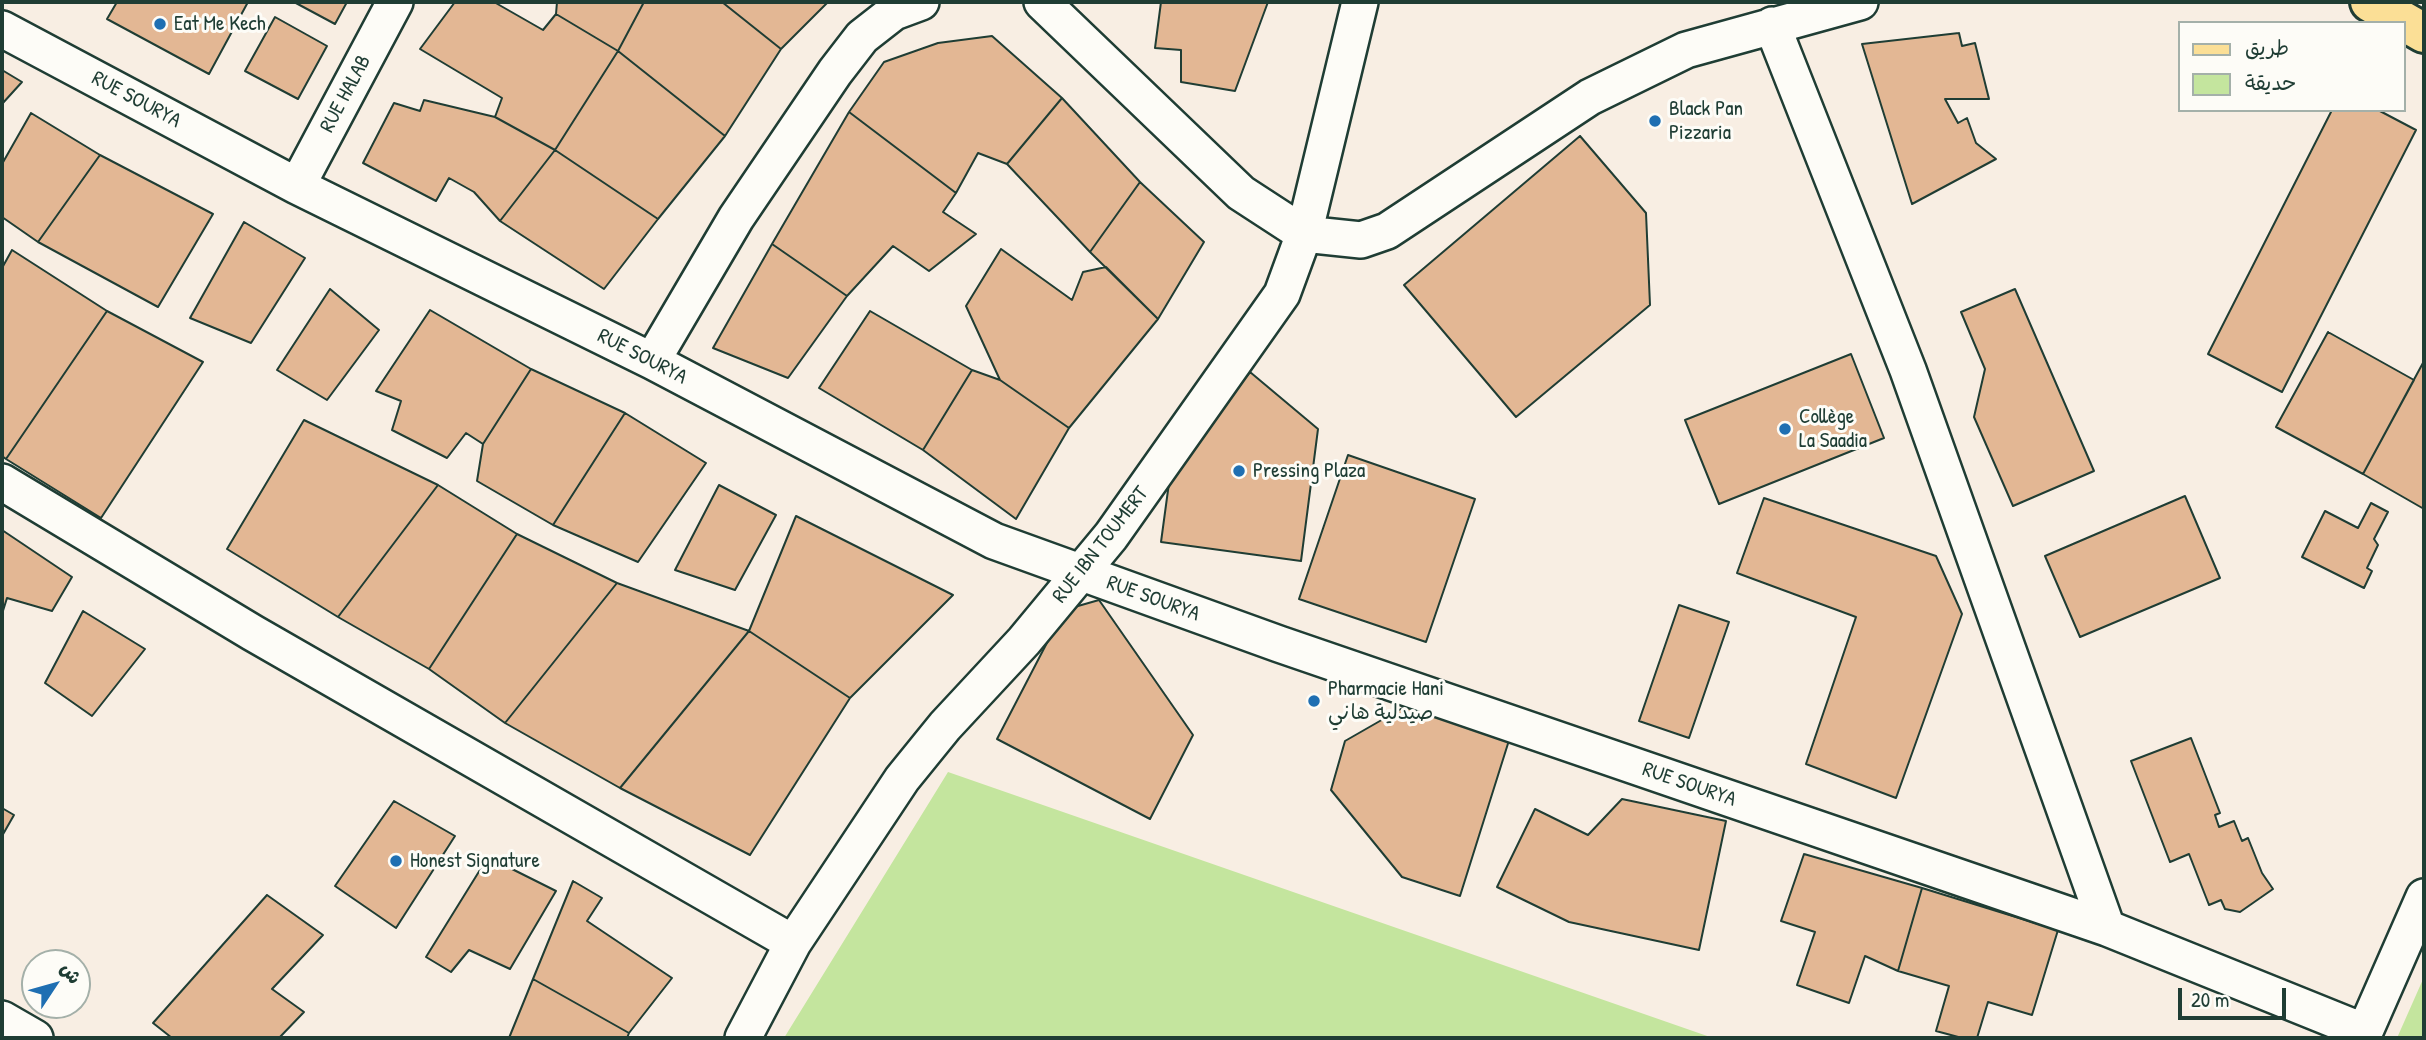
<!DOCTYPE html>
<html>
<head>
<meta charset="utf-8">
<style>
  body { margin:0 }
  #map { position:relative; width:2426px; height:1040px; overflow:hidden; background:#f8eee3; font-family:"Patrick Hand","Playpen Sans Arabic",sans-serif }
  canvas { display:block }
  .frame { position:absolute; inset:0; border:4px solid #1f3d34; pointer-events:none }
  .legend { position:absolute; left:2178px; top:21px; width:228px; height:91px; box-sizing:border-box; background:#fdfcf7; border:2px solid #a4b0a9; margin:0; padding:9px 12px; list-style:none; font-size:21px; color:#1f3d34 }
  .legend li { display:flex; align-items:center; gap:14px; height:35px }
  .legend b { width:35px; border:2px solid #a4b0a9 }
  .north { position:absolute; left:21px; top:949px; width:70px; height:70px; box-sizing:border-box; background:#fdfcf7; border:2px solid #a4b0a9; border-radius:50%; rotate:54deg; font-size:19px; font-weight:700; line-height:28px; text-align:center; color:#1f3d34 }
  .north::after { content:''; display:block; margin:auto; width:24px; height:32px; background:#1f6fb2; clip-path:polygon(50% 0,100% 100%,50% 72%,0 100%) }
  .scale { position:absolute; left:2178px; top:988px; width:108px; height:32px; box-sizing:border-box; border:4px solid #1f3d34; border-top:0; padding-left:9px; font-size:21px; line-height:24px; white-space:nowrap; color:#1f3d34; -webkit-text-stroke:5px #fdfcf7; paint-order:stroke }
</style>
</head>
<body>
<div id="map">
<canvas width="2426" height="1040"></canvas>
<div class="frame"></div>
<ul class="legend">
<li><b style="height:9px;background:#fbdf96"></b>طريق</li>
<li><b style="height:19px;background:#c4e59e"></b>حديقة</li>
</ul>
<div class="north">ش</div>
<div class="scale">20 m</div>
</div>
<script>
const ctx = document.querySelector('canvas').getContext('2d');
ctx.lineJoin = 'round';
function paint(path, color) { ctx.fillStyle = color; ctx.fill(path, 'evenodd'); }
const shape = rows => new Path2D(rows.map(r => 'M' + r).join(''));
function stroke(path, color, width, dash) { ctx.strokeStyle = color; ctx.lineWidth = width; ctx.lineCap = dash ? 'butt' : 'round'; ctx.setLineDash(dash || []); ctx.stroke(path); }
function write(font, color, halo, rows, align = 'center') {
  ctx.font = font + ' "Patrick Hand","Playpen Sans Arabic",sans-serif'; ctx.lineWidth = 6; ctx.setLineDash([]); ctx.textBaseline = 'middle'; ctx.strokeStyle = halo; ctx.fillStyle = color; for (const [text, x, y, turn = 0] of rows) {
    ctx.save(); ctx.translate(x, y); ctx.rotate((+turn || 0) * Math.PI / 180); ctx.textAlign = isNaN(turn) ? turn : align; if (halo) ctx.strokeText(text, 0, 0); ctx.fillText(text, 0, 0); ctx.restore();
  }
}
const green = shape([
  [948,772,1713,1038,784,1038],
  [2424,977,2424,1038,2397,1038]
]);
const building = shape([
  [117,2,248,2,209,74,107,19,117,2],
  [294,2,347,2,335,24,294,2],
  [455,2,494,2,543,30,556,14,618,51,555,150,495,117,502,98,420,49,455,2],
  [557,2,644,2,618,51,556,14,557,2],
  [644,2,722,2,781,49,725,136,618,51,644,2],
  [722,2,828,2,781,49,722,2],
  [1161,2,1268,2,1235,91,1181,82,1181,50,1155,48,1161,2],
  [275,17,327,46,298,99,245,71,275,17],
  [1959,33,1962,46,1975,43,1989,99,1945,99,1958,123,1967,118,1976,143,1996,159,1912,204,1862,44,1959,33],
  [992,36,1062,98,1007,164,978,153,956,193,849,112,884,62,938,43,992,36],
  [618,51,725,136,658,219,555,150,618,51],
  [2,70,22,82,2,104,2,70],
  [1062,98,1140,182,1090,252,1007,164,1062,98],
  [424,100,495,117,555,150,500,221,474,192,449,178,436,201,363,163,394,103,420,111,424,100],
  [2332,110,2378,110,2416,130,2282,392,2208,354,2332,110],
  [849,112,956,193,943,212,976,234,929,271,893,246,847,296,772,244,849,112],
  [31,113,100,155,38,242,2,217,2,164,31,113],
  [1580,136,1646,213,1650,305,1516,417,1404,285,1580,136],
  [555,150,658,219,604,289,500,221,555,150],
  [100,155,213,214,158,307,38,242,100,155],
  [1140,182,1204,242,1158,319,1090,252,1140,182],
  [244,222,305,258,251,343,190,318,244,222],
  [772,244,847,296,788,378,713,348,772,244],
  [1001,249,1072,300,1083,272,1106,267,1158,319,1069,428,1000,380,966,306,1001,249],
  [12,250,107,311,6,459,2,456,2,268,12,250],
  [330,289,379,330,327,400,277,370,330,289],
  [2015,289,2094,471,2013,506,1974,417,1985,369,1961,312,2015,289],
  [430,310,531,369,483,444,466,433,447,458,392,430,401,401,376,391,430,310],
  [107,311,203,362,101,518,6,459,107,311],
  [870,311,972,370,923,450,819,388,870,311],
  [2328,332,2414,380,2363,474,2276,427,2328,332],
  [1851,354,1884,438,1719,504,1685,420,1851,354],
  [2424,361,2424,509,2363,474,2424,361],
  [531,369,625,413,553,525,477,481,483,444,531,369],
  [972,370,1000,380,1069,428,1016,519,923,450,972,370],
  [1250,372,1318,429,1301,561,1161,542,1171,468,1250,372],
  [625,413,706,463,638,562,553,525,625,413],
  [304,420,438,485,338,617,227,549,304,420],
  [1348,455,1475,499,1426,642,1299,599,1348,455],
  [438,485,517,534,429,669,338,617,438,485],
  [719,485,776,515,735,590,675,570,719,485],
  [2185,496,2220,578,2080,637,2045,556,2185,496],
  [1764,498,1936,556,1962,614,1896,798,1806,764,1856,617,1737,573,1764,498],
  [2371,503,2388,512,2374,539,2378,545,2367,568,2372,571,2364,588,2302,557,2325,511,2358,528,2371,503],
  [796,516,953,595,850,698,749,631,796,516],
  [2,530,72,577,52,611,7,598,2,614,2,530],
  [517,534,617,583,505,723,429,669,517,534],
  [617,583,749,631,620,788,505,723,617,583],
  [1099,600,1193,735,1150,819,997,739,1064,610,1099,600],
  [1679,605,1729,622,1689,738,1639,721,1679,605],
  [83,611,145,649,92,716,45,683,83,611],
  [749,631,850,698,750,855,620,788,749,631],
  [1413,702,1511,734,1460,896,1402,877,1331,790,1345,741,1413,702],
  [2191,738,2220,813,2215,815,2219,827,2234,821,2242,841,2248,838,2262,873,2273,889,2240,912,2225,909,2221,900,2209,905,2189,854,2170,862,2131,761,2191,738],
  [1622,799,1726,821,1699,950,1569,922,1497,887,1535,809,1588,835,1622,799],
  [394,801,455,836,396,928,335,886,394,801],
  [2,808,14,815,2,836,2,808],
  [1804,854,1922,888,1898,971,1865,956,1849,1003,1797,985,1815,932,1781,921,1804,854],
  [488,857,556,891,510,969,469,950,451,972,426,957,488,857],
  [573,881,602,898,587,921,672,978,629,1033,533,979,573,881],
  [1922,888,2058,930,2032,1015,1988,1002,1977,1038,1962,1038,1936,1031,1949,986,1898,971,1922,888],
  [267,895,323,935,272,989,304,1012,279,1038,172,1038,153,1023,267,895],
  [533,979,629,1033,627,1038,509,1038,533,979]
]);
const minor = shape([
  [1042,2,1241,193,1304,234,1361,240,1387,231,1590,97,1686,50,1860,2],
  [1772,25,1908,370,2107,928],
  [2,29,297,186,652,361,994,541,1279,644,2107,928,2365,1032],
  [297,186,395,2],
  [652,361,736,218,835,72,862,37,894,12,921,2],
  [2,482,253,633,793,943],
  [2,1019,35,1038],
  [743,1038,793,943,902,779,945,726,1024,641,1111,536,1282,294,1304,234,1360,2],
  [2362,1038,2424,897]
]);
const major = shape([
  [2370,2,2424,33]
]);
const markers = [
  [160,24,7,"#1f6fb2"],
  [1655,121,7,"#1f6fb2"],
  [1785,429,7,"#1f6fb2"],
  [1239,471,7,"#1f6fb2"],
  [1314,701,7,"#1f6fb2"],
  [396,861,7,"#1f6fb2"]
];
const poiNames = [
  ["Eat Me Kech",174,24],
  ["Black Pan",1669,109],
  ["Pizzaria",1669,133],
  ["Collège",1799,417],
  ["La Saadia",1799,441],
  ["Pressing Plaza",1253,471],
  ["Pharmacie Hani",1328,689],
  ["صيدلية هاني",1328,713],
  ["Honest Signature",410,861]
];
const streetNames = [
  ["RUE HALAB",346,94,-62],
  ["RUE SOURYA",136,100,28],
  ["RUE SOURYA",642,357,27],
  ["RUE IBN TOUMERT",1101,545,-52],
  ["RUE SOURYA",1153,599,20],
  ["RUE SOURYA",1689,785,19]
];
paint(green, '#c4e59e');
paint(building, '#e3b794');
stroke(building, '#1f3d34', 2);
stroke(minor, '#1f3d34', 40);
stroke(major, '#1f3d34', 44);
stroke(minor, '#fdfcf7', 35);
stroke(major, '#fbdf96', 38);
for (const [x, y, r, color] of markers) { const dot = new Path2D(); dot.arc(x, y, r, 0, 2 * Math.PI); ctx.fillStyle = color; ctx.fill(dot); stroke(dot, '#fdfcf7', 2.5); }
write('21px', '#1f3d34', '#fdfcf7', poiNames, 'left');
write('21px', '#1f3d34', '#fdfcf7', streetNames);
</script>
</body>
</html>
